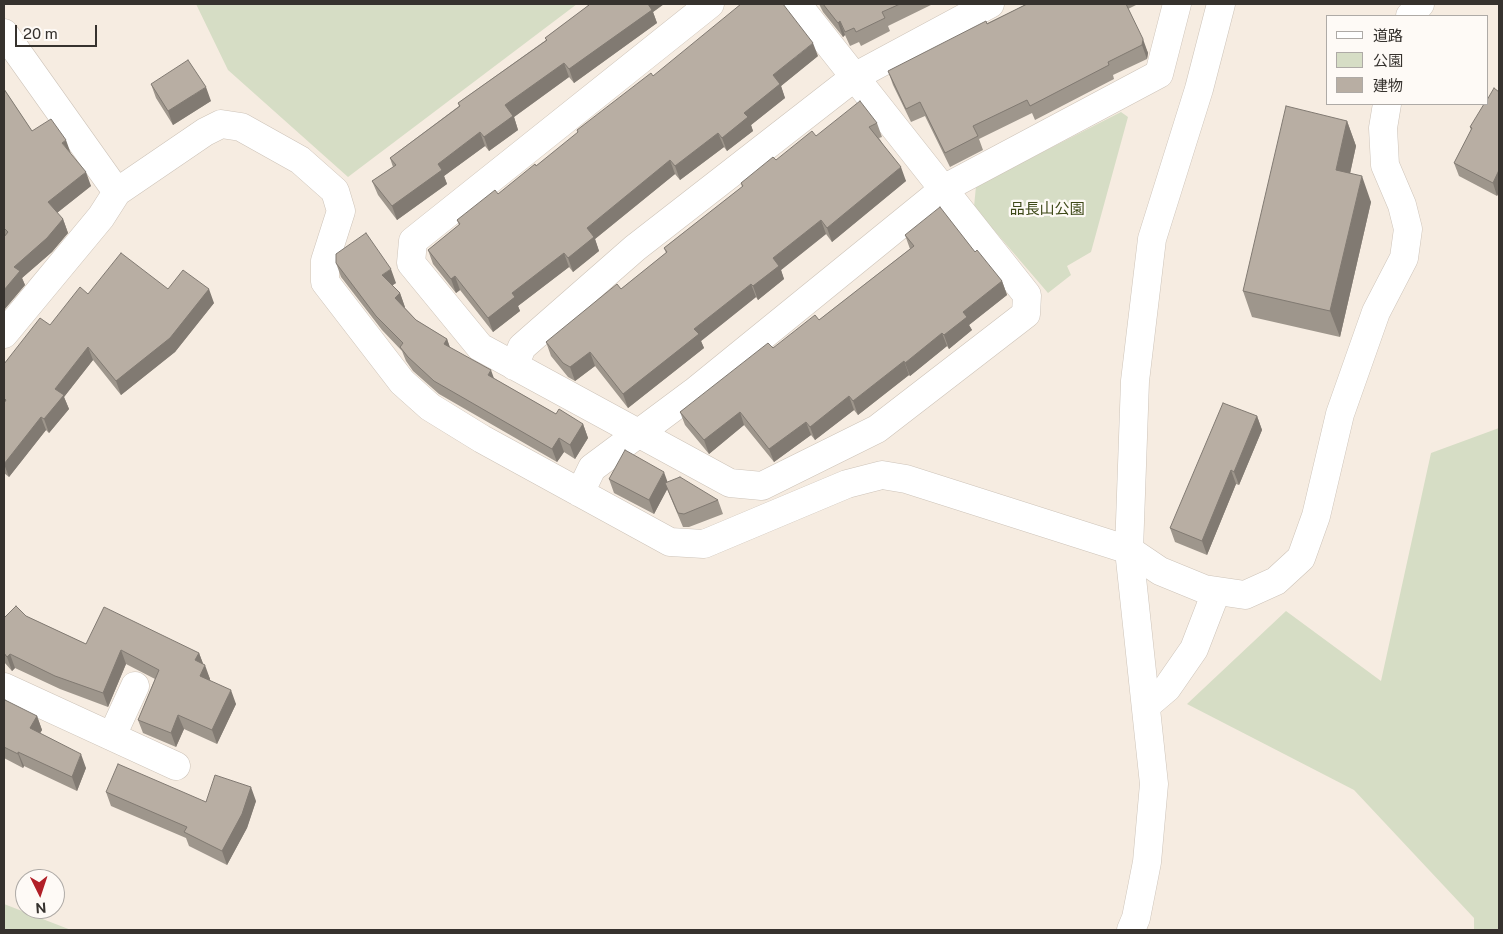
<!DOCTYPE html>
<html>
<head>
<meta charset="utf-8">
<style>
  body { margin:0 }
  #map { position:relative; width:1503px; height:934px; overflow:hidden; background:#f6ece1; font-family:"Public Sans","Noto Sans JP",sans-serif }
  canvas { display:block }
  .frame { position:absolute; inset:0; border:5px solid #36322e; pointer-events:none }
  .legend { position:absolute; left:1326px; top:15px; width:162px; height:90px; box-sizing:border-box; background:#fefaf6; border:1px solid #aeaaa6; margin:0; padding:6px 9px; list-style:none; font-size:15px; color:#36322e }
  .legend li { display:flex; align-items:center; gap:10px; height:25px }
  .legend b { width:25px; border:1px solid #aeaaa6 }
  .north { position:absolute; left:15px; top:869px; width:50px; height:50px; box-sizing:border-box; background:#fefaf6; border:1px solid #aeaaa6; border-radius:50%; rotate:176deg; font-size:14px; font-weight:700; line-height:20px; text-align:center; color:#36322e }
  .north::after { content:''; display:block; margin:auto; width:18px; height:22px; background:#b11f27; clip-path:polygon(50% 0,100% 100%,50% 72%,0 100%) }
  .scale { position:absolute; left:15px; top:25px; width:82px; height:22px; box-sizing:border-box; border:2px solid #36322e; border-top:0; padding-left:6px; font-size:15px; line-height:18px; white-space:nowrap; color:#36322e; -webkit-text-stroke:4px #fefaf6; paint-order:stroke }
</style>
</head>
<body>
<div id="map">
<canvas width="1503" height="934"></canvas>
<div class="frame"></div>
<ul class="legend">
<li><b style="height:6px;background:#fff"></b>道路</li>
<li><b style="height:14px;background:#d6ddc5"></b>公園</li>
<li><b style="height:14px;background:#b8aea3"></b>建物</li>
</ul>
<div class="north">N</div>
<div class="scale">20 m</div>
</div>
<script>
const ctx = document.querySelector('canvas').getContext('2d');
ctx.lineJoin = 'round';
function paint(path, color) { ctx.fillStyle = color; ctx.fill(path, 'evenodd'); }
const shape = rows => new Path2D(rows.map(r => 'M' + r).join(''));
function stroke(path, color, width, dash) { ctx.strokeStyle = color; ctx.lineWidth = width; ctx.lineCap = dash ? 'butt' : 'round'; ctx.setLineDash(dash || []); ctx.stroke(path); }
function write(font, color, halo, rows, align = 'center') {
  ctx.font = font + ' "Public Sans","Noto Sans JP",sans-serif'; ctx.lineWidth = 4.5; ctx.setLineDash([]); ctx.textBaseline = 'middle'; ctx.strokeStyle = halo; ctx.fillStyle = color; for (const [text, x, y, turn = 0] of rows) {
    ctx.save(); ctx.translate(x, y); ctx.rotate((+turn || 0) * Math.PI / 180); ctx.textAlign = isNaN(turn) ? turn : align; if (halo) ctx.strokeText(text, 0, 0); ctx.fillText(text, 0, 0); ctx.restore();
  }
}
const green = shape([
  [196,4,577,4,348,177,228,70],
  [1121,112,1128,117,1091,252,1067,266,1071,275,1048,293,974,207,976,186],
  [1499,428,1499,930,1474,930,1474,918,1354,790,1187,704,1286,611,1381,681,1431,453],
  [4,904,71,930,72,930,4,930]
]);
const minor = shape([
  [710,4,413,241,411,263,480,347,730,483,762,486,877,429,1026,314,1027,295,797,4],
  [1410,16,1420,4],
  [4,33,117,192],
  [4,334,101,217,117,192,205,132,221,124,241,127,300,160,335,191,341,211,325,261,325,282,402,382,430,407,482,439,670,542,704,544,847,484,882,475,906,479,1129,550,1160,571,1204,589,1245,595,1276,581,1301,558,1316,516,1340,414,1376,312,1404,258,1408,229,1402,205,1385,165,1383,128,1387,104],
  [514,366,522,347,635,248,856,76,990,4],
  [580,493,592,468,694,392,945,188,1159,74,1177,4],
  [4,687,176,766],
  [1147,705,1167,688,1194,649,1216,592],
  [112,736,135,686]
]);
const tertiary = shape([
  [1131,930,1136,918,1147,862,1154,784,1129,550,1135,381,1152,239,1199,89,1221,4]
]);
const wall = shape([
  [587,4,664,4,653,12,657,23,574,83,569,77,514,117,518,130,489,151,485,146,444,176,447,184,397,220,378,195,372,181,393,167,390,158,459,106,458,103,546,40,545,38,588,6],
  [819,4,933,4,888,26,890,31,861,46,859,42,850,46,845,35,843,37,823,12],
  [1027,4,1138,4,1128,9,1148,53,1147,59,1113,75,1114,79,1035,120,1032,113,979,139,983,150,950,167,925,116,911,122,893,85,888,71],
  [818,56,781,86,785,98,751,125,753,131,727,151,724,147,680,180,675,174,595,239,599,251,573,272,569,267,518,306,520,311,493,332,460,290,456,293,433,264,428,250,459,225,457,220,498,194,536,166,578,133,577,130,653,76],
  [151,84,211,101,173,125,156,98],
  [4,89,32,131,71,154,91,186,57,213,63,219,68,233,52,252,22,278,25,285,4,310],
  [1499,92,1499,192,1497,196,1459,176,1454,163,1471,130,1470,127],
  [1347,121,1356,146,1350,174,1371,202,1340,337,1252,317,1243,291],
  [877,123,882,137,879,138,906,181,832,242,826,234,781,270,784,279,758,300,756,297,701,341,704,348,628,408,595,366,575,381,568,377,551,356,546,342,621,289,666,253,664,248,742,187,741,183,816,136],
  [905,235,975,252,1002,281,1007,295,969,325,972,330,949,349,947,346,910,376,909,375,858,415,854,410,815,440,811,435,774,462,744,425,709,454,685,425,680,412,773,348,819,320,910,249],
  [336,263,396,283,392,285,400,293,405,308,416,320,447,339,450,348,493,378,556,414,583,424,588,438,575,459,564,452,557,462,439,394,413,371,406,361,402,351,382,330,341,277],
  [168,289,214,303,175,352,121,395,93,360,64,397,69,409,49,433,46,430,9,477,4,473,4,364,88,294],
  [1257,416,1262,430,1239,485,1236,484,1207,555,1175,542,1170,528],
  [609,479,667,482,718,500,723,514,689,527,683,527,667,489,654,514,614,493],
  [26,616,86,644,199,653,203,664,210,679,210,680,236,704,217,744,184,729,176,747,143,733,138,720,155,679,126,664,108,707,60,689,15,668,12,671,4,662,4,618],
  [4,703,37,716,42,730,40,733,86,768,77,791,24,766,23,768,4,758],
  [106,792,206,802,256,801,247,828,227,865,189,846,186,838,111,806]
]);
const shadedWall = shape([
  [647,4,664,4,653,12,657,23,574,83,569,69],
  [840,21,845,35,843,37,838,23],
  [1143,39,1148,53,1147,59,1142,45],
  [813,43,818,56,781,86,785,98,751,125,753,131,727,151,722,138,744,113,773,75],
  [564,63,569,77,514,117,518,130,489,151,484,137,505,105],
  [206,87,211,101,173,125,168,111],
  [1347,121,1356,146,1345,196,1336,170],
  [480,132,485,146,444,176,447,184,397,220,392,206,438,164],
  [718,133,724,147,680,180,675,166],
  [66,140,71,154,62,143],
  [670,160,675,174,595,239,599,251,573,272,568,258,587,228],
  [901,167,906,181,832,242,827,228],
  [1499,170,1499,192,1497,196,1493,183],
  [86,172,91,186,53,216,48,202],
  [1362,176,1371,202,1340,337,1330,311],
  [63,219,68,233,52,252,22,278,25,285,4,310,4,290,14,267],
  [821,220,826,234,781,270,784,279,758,300,753,286,773,258],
  [564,253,569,267,518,306,520,311,493,332,488,318,512,293],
  [391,269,396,283,387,289,382,275],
  [455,276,460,290,456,293,451,279],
  [1002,281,1007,295,969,325,972,330,949,349,944,335,963,312],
  [751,284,756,297,701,341,704,348,628,408,623,394,694,329],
  [209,289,214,303,175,352,121,395,116,381],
  [400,293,405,307,400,312,395,298],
  [942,333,947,346,910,376,905,363],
  [447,339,452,353,444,344],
  [88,347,93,360,64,397,69,409,49,433,44,419,55,389],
  [590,352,595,366,575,381,570,367],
  [904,361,909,375,858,415,853,401],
  [491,370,496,384,488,375],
  [849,396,854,410,815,440,810,427],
  [740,412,744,425,709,454,704,440],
  [1257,416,1262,430,1239,485,1234,472],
  [41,417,46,430,9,477,4,464],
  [806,422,811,435,774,462,769,449],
  [583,424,588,438,575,459,570,445],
  [559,438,564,452,557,462,552,449],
  [1231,470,1236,484,1207,555,1202,541],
  [664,472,669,486,654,514,649,500],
  [121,650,126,664,108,707,103,693],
  [199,653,204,666,195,660],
  [10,654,15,668,12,671,7,657],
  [205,665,210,679,205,689,200,676],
  [231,690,236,704,217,744,212,730],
  [178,715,184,729,176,747,171,733],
  [37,716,42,730,35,742,30,728],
  [18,752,24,766,23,768,18,754],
  [81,754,86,768,77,791,72,777],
  [251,787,256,801,247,828,227,865,222,851]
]);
const building = shape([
  [588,4,648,4,652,10,569,69,564,63,505,105,513,116,484,137,480,132,438,164,442,170,392,206,372,181,396,165,390,158,460,106,458,103,547,40,545,38,589,5,588,4],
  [741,4,783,4,813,43,773,75,780,84,744,113,748,117,722,138,718,133,675,166,670,160,587,228,594,237,568,258,564,253,512,293,515,297,488,318,455,276,451,279,428,250,460,224,457,220,495,190,498,194,535,164,536,166,578,132,577,130,651,73,653,76,741,4],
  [823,4,900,4,882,12,885,18,856,32,854,28,845,32,840,21,838,23,823,4],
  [1027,4,1126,4,1143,39,1142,45,1108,62,1109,65,1030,106,1027,100,973,126,978,136,945,153,920,102,906,109,888,71,986,21,987,24,1027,4],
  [188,60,206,87,168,111,151,84,188,60],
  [1494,88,1499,92,1499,170,1493,183,1454,163,1472,128,1470,127,1484,104,1487,104,1487,100,1494,88],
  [4,89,32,131,51,119,66,140,62,143,86,172,48,202,63,219,47,238,14,267,20,271,4,290,4,237,8,232,4,228,4,89],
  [860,101,877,123,869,127,901,167,827,228,821,220,773,258,779,266,753,286,751,284,694,329,699,334,623,394,590,352,570,367,563,363,546,342,617,284,621,289,667,252,664,248,743,186,741,183,773,157,776,160,812,131,816,136,860,101],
  [1286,106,1347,121,1336,170,1362,176,1330,311,1243,291,1286,106],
  [940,207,975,252,977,250,1002,281,963,312,967,317,944,335,942,333,905,363,904,361,853,401,849,396,810,427,806,422,769,449,740,412,704,440,680,412,768,343,773,348,815,315,819,320,869,281,914,246,905,235,940,207],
  [366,233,391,269,382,275,400,293,395,298,416,320,447,339,444,344,491,370,488,375,556,414,559,409,583,424,570,445,559,438,552,449,434,381,408,357,400,347,403,343,376,316,336,263,336,254,366,233],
  [121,253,168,289,183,270,209,289,170,338,116,381,88,347,55,389,64,395,44,419,41,417,4,464,4,403,6,400,4,398,4,364,40,318,50,325,80,287,88,294,121,253],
  [1223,403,1257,416,1234,472,1231,470,1202,541,1170,528,1223,403],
  [625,450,664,472,649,500,609,479,625,450],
  [680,477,718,500,684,514,678,513,665,483,680,477],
  [16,606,26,616,86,644,104,607,199,653,195,660,205,665,200,676,231,690,212,730,178,715,171,733,138,720,159,670,121,650,103,693,55,676,10,654,7,657,4,653,4,618,16,606],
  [5,700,37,716,30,728,81,754,72,777,18,752,18,754,4,747,4,703,5,700],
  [118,764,206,802,215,775,251,787,242,814,222,851,184,832,187,827,106,792,118,764]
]);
const parkNames = [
  ["品長山公園",1047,209]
];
paint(green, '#d6ddc5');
stroke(minor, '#cdc3b8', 29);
stroke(tertiary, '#cdc3b8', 29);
stroke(minor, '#fff', 28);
stroke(tertiary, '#fff', 28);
paint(wall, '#9e968c');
paint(shadedWall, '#817a72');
paint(building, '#b8aea3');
stroke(building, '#817a72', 1);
write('15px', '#3d4817', '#fefaf6', parkNames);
</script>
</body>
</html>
